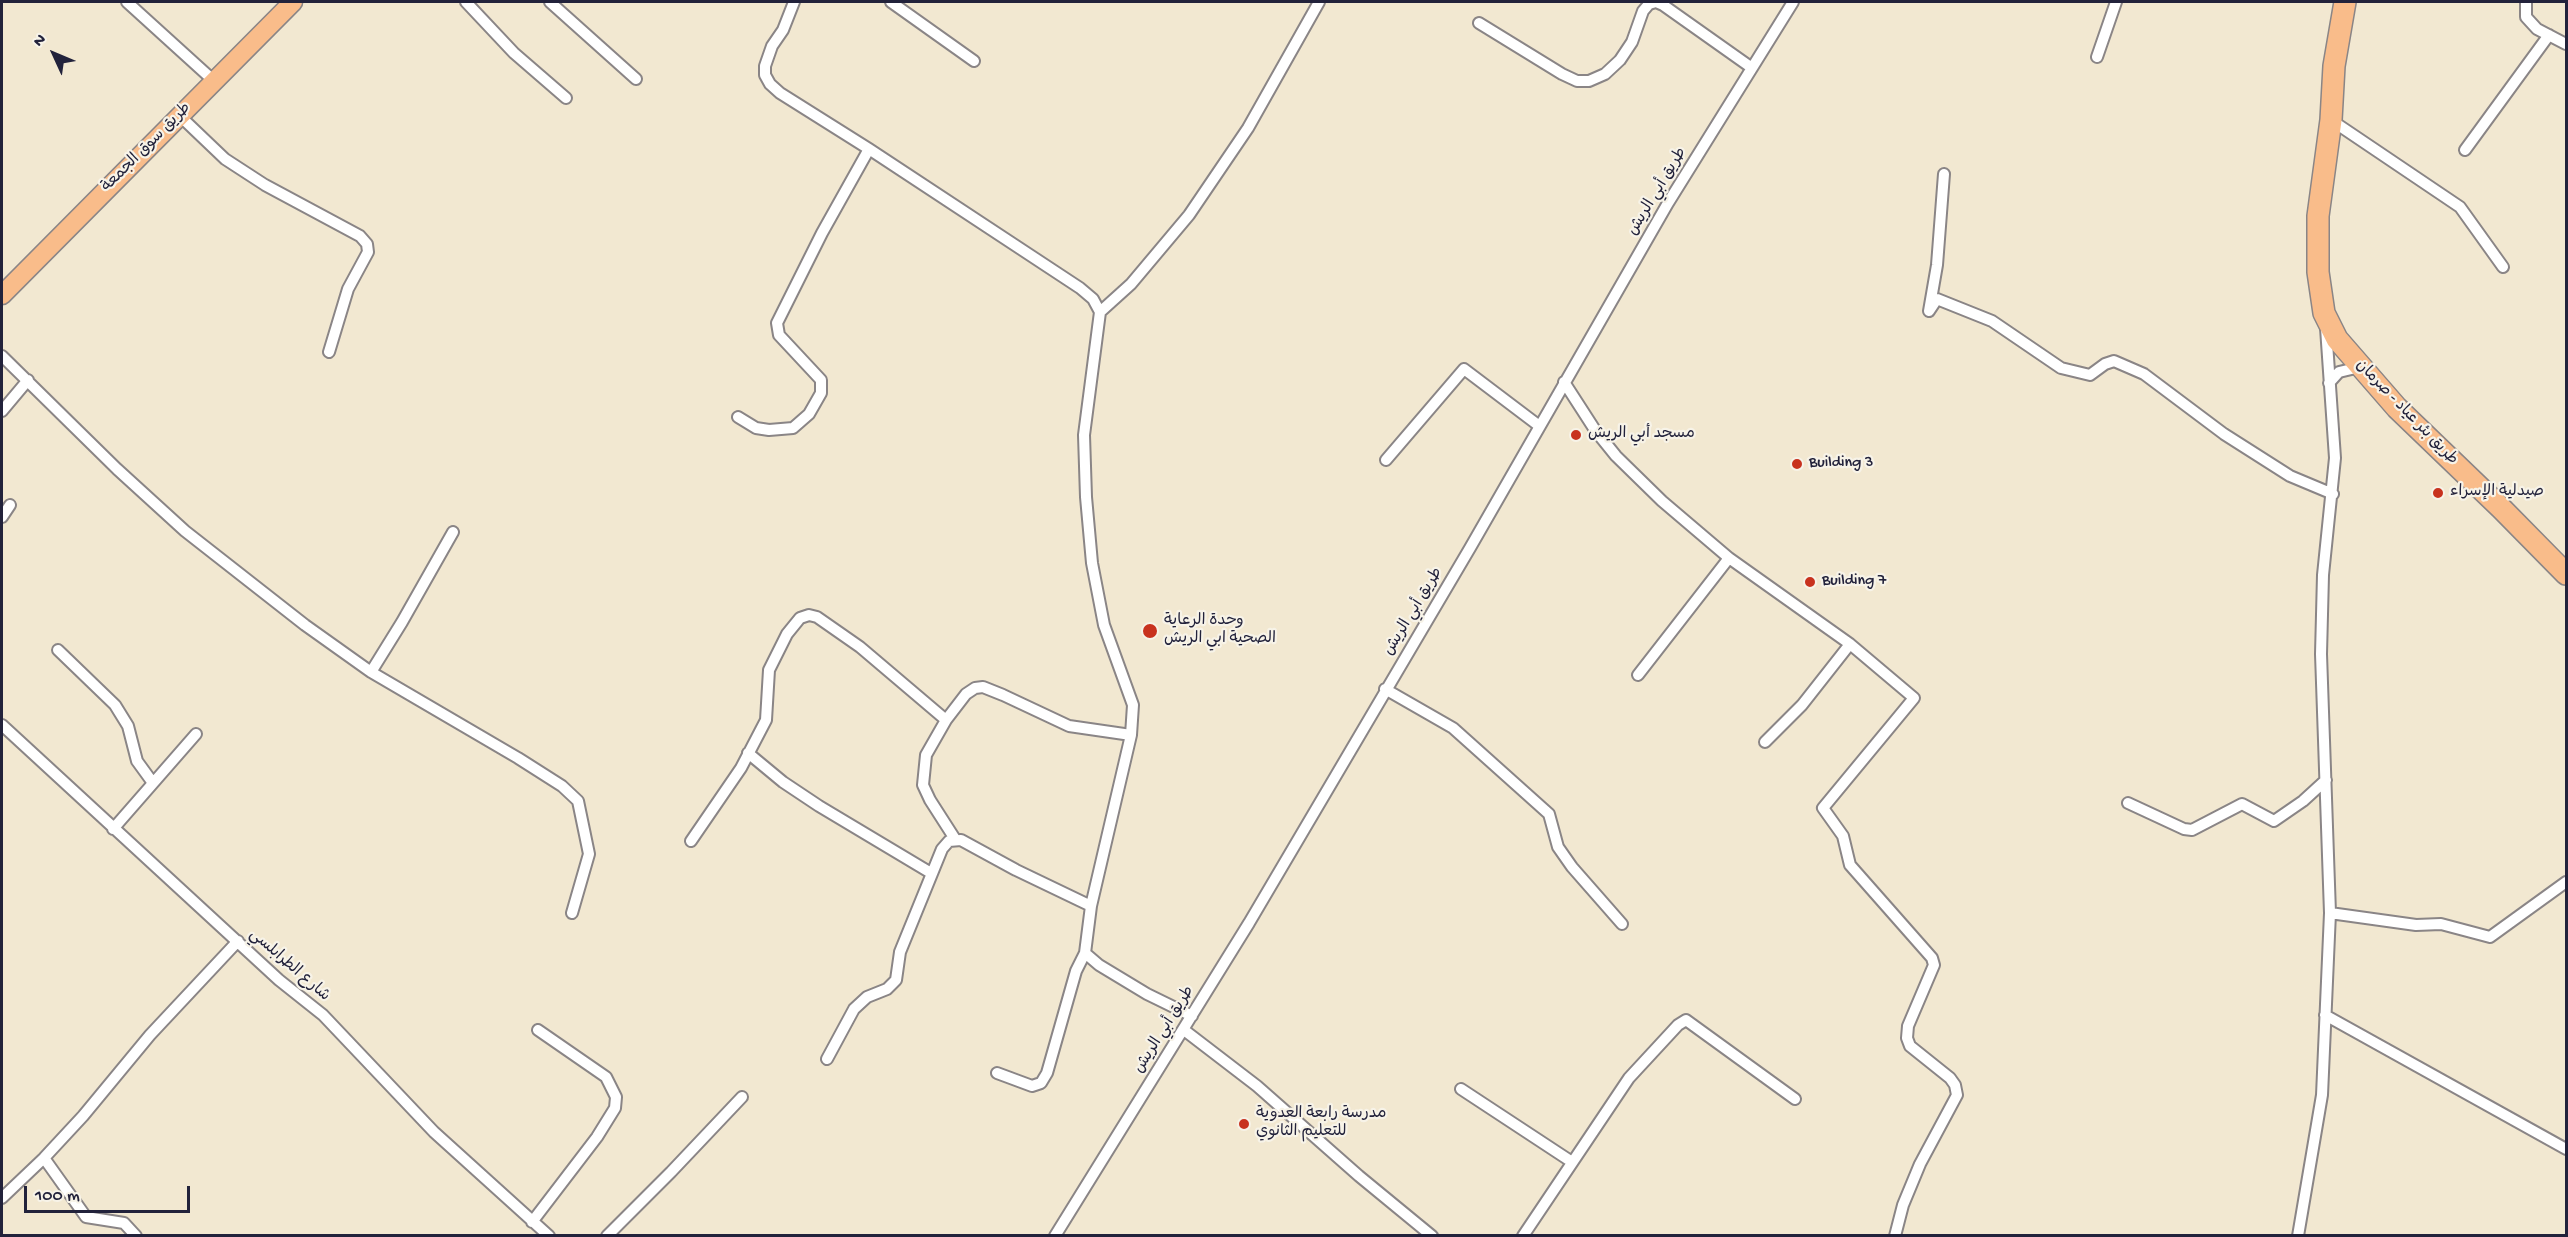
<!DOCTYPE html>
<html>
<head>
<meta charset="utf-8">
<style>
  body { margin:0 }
  #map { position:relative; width:2568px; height:1237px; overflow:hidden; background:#f2e8d1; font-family:"Gochi Hand",sans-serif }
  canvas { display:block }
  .frame { position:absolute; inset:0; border:3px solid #22223b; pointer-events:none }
  .north { position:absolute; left:24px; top:24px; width:60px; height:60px; -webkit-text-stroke:4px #f7f3e8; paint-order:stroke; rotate:314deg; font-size:16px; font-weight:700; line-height:24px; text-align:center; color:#22223b }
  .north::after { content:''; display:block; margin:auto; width:21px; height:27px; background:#22223b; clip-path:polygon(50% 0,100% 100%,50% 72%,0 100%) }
  .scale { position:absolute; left:24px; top:1186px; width:166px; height:27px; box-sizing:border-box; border:3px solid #22223b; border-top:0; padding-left:8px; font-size:18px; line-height:21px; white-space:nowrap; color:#22223b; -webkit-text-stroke:4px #f7f3e8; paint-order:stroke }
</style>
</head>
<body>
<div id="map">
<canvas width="2568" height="1237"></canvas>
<div class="frame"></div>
<div class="north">N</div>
<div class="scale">100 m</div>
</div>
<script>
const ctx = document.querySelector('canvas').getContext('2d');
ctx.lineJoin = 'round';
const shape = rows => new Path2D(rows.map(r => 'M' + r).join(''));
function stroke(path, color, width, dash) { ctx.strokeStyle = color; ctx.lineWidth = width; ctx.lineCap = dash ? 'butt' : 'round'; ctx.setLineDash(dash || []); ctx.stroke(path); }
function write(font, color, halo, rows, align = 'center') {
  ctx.font = font + ' "Gochi Hand","Playpen Sans Arabic",sans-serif'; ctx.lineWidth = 4.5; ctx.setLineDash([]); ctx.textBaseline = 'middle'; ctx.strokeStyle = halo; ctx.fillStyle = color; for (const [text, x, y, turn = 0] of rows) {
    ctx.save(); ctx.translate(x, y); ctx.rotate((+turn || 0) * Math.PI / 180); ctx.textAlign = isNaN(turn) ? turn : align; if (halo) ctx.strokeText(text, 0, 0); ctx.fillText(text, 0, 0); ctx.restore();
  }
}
const street = shape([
  [127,2,214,81],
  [466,2,514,53,566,98],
  [550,2,636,79],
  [794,2,783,30,772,46,765,66,765,75,770,84,780,93,869,149,1080,288,1093,299,1100,312,1084,435,1086,497,1092,563,1104,625,1133,705,1131,735,1091,906,1085,953,1076,971,1047,1073,1041,1083,1032,1086,997,1073],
  [891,2,974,61],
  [2526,2,2526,17,2537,29,2566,44],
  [1479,23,1562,74,1577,81,1589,81,1605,74,1620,60,1632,42,1643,11,1649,4,1656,2,1663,5,1752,68],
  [2097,57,2116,2],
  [180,116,225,159,265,185,360,236,367,244,368,252,348,289,329,352],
  [2331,120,2460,207,2503,267],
  [2465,150,2549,35],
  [1944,174,1937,265,1929,311,1937,299,1992,321,2061,368,2090,375,2105,364,2114,361,2144,374,2224,434,2290,476,2333,494],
  [1100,312,1131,284,1189,215,1248,128,1319,2],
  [2,356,117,469,185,531,305,625,371,672,518,758,562,786,578,801,589,854,572,913],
  [1564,382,1595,430,1616,456,1662,501,1729,558,1850,644,1914,698,1823,808,1843,836,1850,865,1932,958,1934,965,1908,1026,1907,1038,1910,1046,1950,1078,1955,1085,1957,1095,1920,1164,1903,1205,1895,1236],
  [2329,383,2339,372,2360,367],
  [2,411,28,380],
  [738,417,756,428,769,430,793,428,809,414,821,393,821,380,779,335,777,323,822,233,869,149],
  [1386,460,1464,369,1538,425],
  [2,517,10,505],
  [58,650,115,705,128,726,137,761,153,783],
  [371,672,402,622,453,532],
  [1638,675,1729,558],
  [1385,689,1453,728,1549,814,1558,847,1572,867,1622,924],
  [2,725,279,980,323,1015,434,1132,549,1236],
  [1765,742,1802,705,1850,644],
  [748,753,783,782,819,806,931,873],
  [2128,803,2184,829,2192,830,2242,804,2274,821,2303,801,2326,780],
  [113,829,196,734],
  [955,839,930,800,923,785,926,755,946,720,966,694,975,688,983,687,1003,695,1069,726,1131,735],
  [691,841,741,768,766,720,769,670,787,634,800,618,809,615,817,617,860,647,946,720],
  [2330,913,2416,925,2441,924,2490,937,2566,882],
  [1085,953,1099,965,1147,994,1192,1016],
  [2325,1015,2566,1149],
  [1184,1030,1257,1086,1359,1176,1432,1236],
  [827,1059,854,1009,867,997,887,989,896,980,900,952,942,849,949,841,961,840,1016,870,1091,906],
  [1461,1089,1572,1162],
  [44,1158,86,1217,124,1223,136,1236],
  [2,1198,44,1158,83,1116,150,1035,238,941],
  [532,1222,597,1137,615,1108,616,1097,606,1077,538,1030],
  [607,1236,671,1172,742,1097],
  [1055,1236,1249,923,1470,548,1668,203,1793,2],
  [1523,1236,1629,1078,1678,1025,1686,1020,1795,1099],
  [2298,1236,2322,1095,2330,913,2321,654,2323,575,2335,458,2326,328]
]);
const primary = shape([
  [2,295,293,2]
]);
const highway = shape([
  [2345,2,2334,66,2331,120,2318,216,2318,272,2324,313,2337,339,2397,408,2501,508,2566,574]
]);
const markers = [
  [1576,435,6,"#c8321e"],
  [1797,464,6,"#c8321e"],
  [2438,493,6,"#c8321e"],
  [1810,582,6,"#c8321e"],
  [1150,631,8,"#c8321e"],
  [1244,1124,6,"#c8321e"]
];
const streetNames = [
  ["طريق سوق الجمعة",147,148,-45],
  ["طريق أبي الريش",1658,192,-59],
  ["طريق بئر عياد - صرمان",2406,413,46],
  ["طريق أبي الريش",1414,612,-59],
  ["شارع الطرابلسي",289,966,41],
  ["طريق أبي الريش",1165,1030,-58]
];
const poiNames = [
  ["مسجد أبي الريش",1588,435],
  ["Building 3",1809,464],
  ["صيدلية الإسراء",2450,493],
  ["Building 7",1822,582],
  ["وحدة الرعاية",1164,622],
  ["الصحية ابي الريش",1164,640],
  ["مدرسة رابعة العدوية",1256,1115],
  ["للتعليم الثانوي",1256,1133]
];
stroke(street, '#8a8586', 14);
stroke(primary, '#8a8586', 21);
stroke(highway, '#8a8586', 24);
stroke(street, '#fff', 10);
stroke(primary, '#f9bc8a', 18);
stroke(highway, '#f9bc8a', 21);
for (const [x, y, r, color] of markers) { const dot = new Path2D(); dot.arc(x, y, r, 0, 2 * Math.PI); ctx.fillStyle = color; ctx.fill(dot); stroke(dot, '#f7f3e8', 2); }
write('16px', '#22223b', '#f7f3e8', streetNames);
write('16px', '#22223b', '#f7f3e8', poiNames, 'left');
</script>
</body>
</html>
